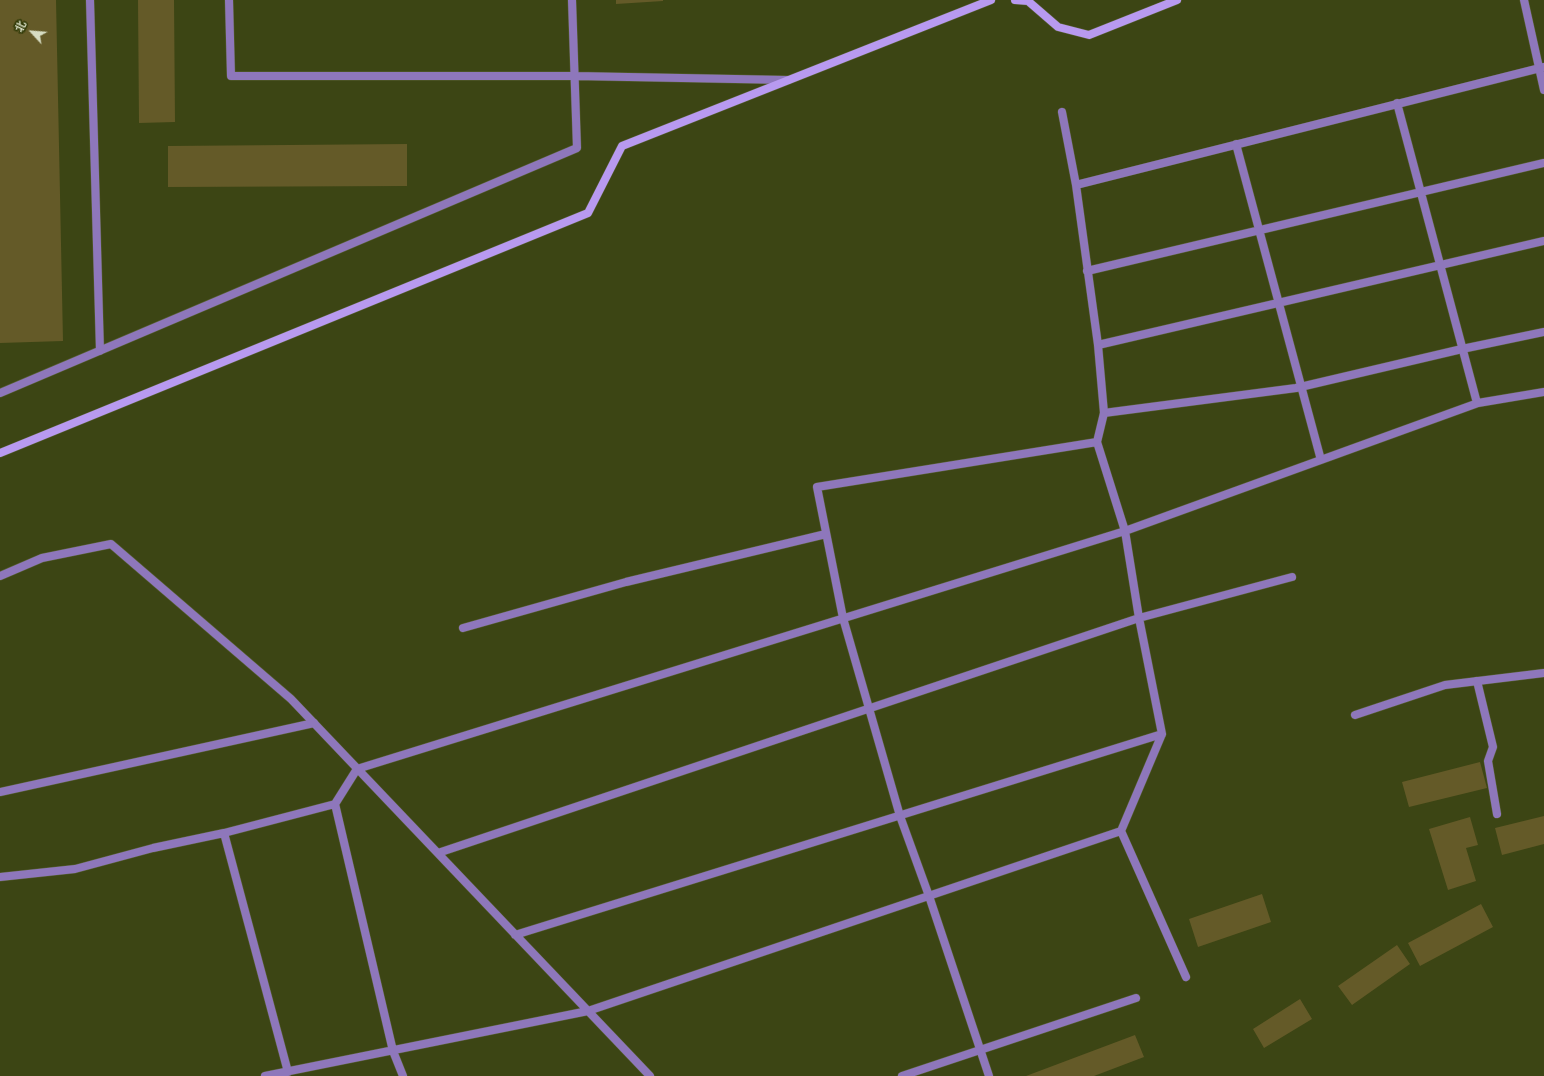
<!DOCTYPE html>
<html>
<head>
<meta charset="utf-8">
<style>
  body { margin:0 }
  #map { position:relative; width:1544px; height:1076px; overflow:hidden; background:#3c4514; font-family:Overpass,"Noto Sans SC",sans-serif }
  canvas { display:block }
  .north { position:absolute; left:12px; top:12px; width:40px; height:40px; -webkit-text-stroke:3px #313a07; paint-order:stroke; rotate:296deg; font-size:11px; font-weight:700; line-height:16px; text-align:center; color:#d7ddc3 }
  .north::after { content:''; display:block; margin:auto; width:14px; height:18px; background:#d7ddc3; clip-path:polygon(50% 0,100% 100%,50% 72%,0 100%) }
</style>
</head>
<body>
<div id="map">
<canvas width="1544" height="1076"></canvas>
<div class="north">北</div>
</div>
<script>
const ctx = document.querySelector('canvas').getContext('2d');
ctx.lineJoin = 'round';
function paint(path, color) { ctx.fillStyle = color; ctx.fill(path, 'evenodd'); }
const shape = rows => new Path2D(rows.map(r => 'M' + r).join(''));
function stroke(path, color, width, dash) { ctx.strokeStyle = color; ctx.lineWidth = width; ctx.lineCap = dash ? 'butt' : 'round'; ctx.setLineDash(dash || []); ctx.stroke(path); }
const building = shape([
  [0,0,56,0,63,341,0,343],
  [138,0,174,0,175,122,139,123],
  [616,0,663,0,663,1,616,4],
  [407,144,407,186,168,187,168,146],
  [1480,762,1487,788,1409,807,1402,782],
  [1544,816,1544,844,1502,855,1495,828],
  [1470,817,1478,845,1466,848,1476,881,1448,890,1429,829],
  [1262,894,1271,922,1198,947,1189,919],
  [1481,904,1493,927,1420,966,1408,943],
  [1397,945,1410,964,1352,1005,1338,986],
  [1300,999,1312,1019,1264,1048,1253,1029],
  [1135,1035,1144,1057,1094,1076,1026,1076]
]);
const lane = shape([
  [90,0,100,351],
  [229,0,231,76,575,76,788,80],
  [0,393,577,148,572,0],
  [1104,413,1296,388,1462,349,1544,332],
  [1477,681,1493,747,1488,761,1497,814],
  [0,792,314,723],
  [902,1076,1136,998]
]);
const street = shape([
  [1524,0,1544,90],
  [1397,103,1477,403],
  [1062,112,1076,185,1098,345,1104,413,1097,442,1125,531,1139,618,1162,734,1121,831,1186,977],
  [1236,144,1321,460],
  [1076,185,1544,67],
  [1087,271,1544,163],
  [1098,345,1544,241],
  [0,576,42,558,111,544,291,699,650,1076],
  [463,628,626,582,826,534],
  [1355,715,1445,685,1544,673],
  [335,804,357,769,1125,531,1478,403,1544,392],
  [438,853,1139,618,1292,577],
  [0,877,75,869,153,848,224,833],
  [515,935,1162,734],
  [288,1072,224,833,335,804,393,1051,403,1076],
  [265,1076,588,1011,1121,831],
  [989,1076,929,896,900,816,843,618,817,487,1097,442]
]);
const secondary = shape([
  [1015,0,1028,1,1058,27,1089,35,1177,0],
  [0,453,588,213,622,146,991,0]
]);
paint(building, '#645a28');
stroke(lane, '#586034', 9);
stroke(street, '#586034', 9);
stroke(secondary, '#586034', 9);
stroke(lane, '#8e77bb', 8);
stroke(street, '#8e77bb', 8);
stroke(secondary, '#b89af0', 8);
</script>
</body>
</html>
